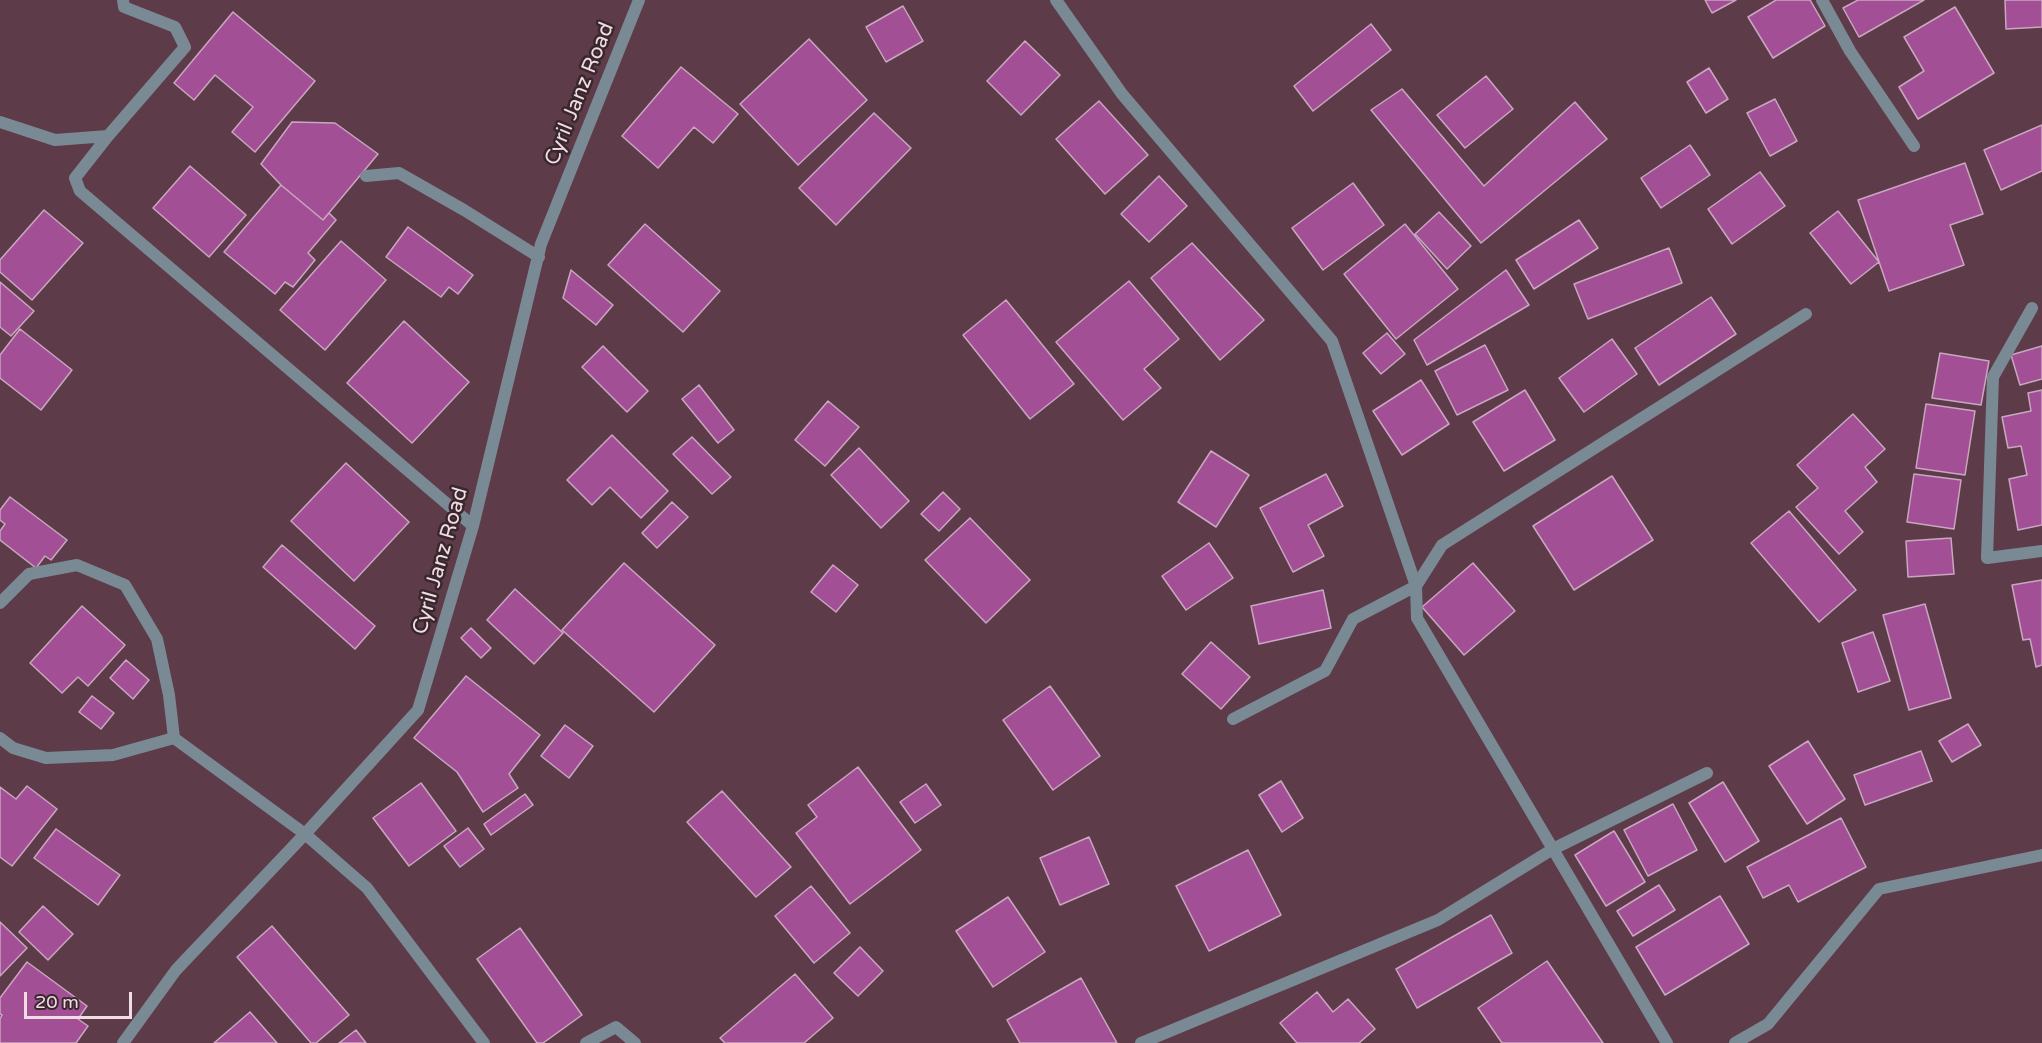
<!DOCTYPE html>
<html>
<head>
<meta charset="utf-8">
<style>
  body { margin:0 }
  #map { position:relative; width:2042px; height:1043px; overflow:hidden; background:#5e3b49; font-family:"Varela Round",sans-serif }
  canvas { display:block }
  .scale { position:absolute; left:24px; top:992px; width:108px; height:27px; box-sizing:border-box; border:3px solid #f2dce4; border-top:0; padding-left:8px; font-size:18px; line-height:21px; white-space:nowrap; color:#f2dce4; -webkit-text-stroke:4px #38282e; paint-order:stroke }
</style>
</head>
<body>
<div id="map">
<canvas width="2042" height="1043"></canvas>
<div class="scale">20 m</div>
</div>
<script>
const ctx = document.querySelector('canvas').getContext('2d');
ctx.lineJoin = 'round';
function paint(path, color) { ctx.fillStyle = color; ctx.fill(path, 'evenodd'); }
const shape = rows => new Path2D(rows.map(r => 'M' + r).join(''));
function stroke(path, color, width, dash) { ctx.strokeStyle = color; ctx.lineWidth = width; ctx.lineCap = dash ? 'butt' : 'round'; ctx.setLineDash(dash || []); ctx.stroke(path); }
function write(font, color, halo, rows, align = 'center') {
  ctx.font = font + ' "Varela Round",sans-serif'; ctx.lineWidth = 5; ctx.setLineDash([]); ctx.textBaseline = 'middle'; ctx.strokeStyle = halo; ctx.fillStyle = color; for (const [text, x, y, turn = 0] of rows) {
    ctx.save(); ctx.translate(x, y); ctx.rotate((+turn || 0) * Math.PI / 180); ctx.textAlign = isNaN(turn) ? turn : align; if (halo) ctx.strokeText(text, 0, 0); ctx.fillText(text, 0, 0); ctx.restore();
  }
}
const building = shape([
  [1705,0,1736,0,1712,13,1705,0],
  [1776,0,1810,0,1825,26,1773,58,1748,17,1776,0],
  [1858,0,1924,0,1859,37,1843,8,1858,0],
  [2005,0,2042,0,2042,27,2006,29,2005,0],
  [903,6,923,41,886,62,866,27,903,6],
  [1955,7,1994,73,1918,119,1899,87,1924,71,1904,37,1955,7],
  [233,12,315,81,255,152,232,132,253,107,215,75,194,100,174,83,233,12],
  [1371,24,1391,50,1313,111,1294,86,1371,24],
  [809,39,867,100,798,165,740,104,809,39],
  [1025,41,1060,75,1021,115,987,81,1025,41],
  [681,67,738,114,713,143,694,127,658,168,622,136,681,67],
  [1709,68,1728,99,1706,113,1687,82,1709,68],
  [1486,76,1513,109,1465,148,1437,115,1486,76],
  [1402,89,1484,186,1575,102,1607,139,1481,243,1371,110,1402,89],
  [1775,99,1797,141,1770,156,1747,113,1775,99],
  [1099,101,1148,155,1105,194,1056,139,1099,101],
  [874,113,911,148,836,225,799,188,874,113],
  [292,122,335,123,378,154,323,220,281,185,261,164,292,122],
  [2042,125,2042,171,2001,190,1984,150,2042,125],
  [1690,145,1710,175,1661,208,1641,178,1690,145],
  [1965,163,1983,214,1950,225,1964,265,1889,291,1858,200,1965,163],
  [190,166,246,215,209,257,153,208,190,166],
  [1760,172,1785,206,1732,244,1708,209,1760,172],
  [1159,176,1187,206,1149,242,1121,214,1159,176],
  [1353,183,1384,225,1323,270,1292,228,1353,183],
  [281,185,323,220,329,213,336,220,308,253,315,260,293,287,285,282,275,294,224,252,281,185],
  [44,210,83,243,32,300,0,272,0,260,44,210],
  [1838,211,1879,262,1851,284,1810,233,1838,211],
  [1439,212,1471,246,1447,269,1415,234,1439,212],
  [1579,220,1598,248,1534,289,1516,260,1579,220],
  [645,224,720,291,683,332,608,265,645,224],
  [1405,224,1458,289,1396,339,1344,274,1405,224],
  [408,227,473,275,458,294,449,287,441,297,386,257,408,227],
  [341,241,386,280,325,350,280,310,341,241],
  [1192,243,1264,320,1220,360,1151,278,1192,243],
  [1669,248,1682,283,1588,319,1574,284,1669,248],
  [571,270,613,305,596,325,563,298,571,270],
  [1506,270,1529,305,1427,365,1414,340,1506,270],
  [1129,281,1179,339,1144,369,1161,388,1123,420,1056,342,1129,281],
  [0,282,34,311,11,336,0,327,0,282],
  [1711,297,1736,334,1659,385,1635,348,1711,297],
  [1006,300,1074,384,1030,419,963,335,1006,300],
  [404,321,469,382,412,443,347,383,404,321],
  [20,329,72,370,41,410,0,378,0,355,20,329],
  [1387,333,1405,354,1381,374,1363,353,1387,333],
  [1612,339,1637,374,1584,412,1559,378,1612,339],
  [1485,345,1508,390,1457,415,1435,371,1485,345],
  [603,346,648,391,627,412,582,367,603,346],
  [2042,346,2042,379,2020,385,2011,355,2042,346],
  [1940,353,1989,361,1981,405,1932,398,1940,353],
  [1421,380,1449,424,1402,455,1373,411,1421,380],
  [699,385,734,430,718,443,682,399,699,385],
  [1525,390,1555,440,1504,471,1473,422,1525,390],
  [2042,390,2042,525,2018,530,2009,479,2027,475,2021,446,2008,448,2002,417,2031,411,2028,393,2042,390],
  [828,401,859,427,825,466,795,440,828,401],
  [1926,404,1975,411,1965,475,1916,468,1926,404],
  [1853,414,1885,449,1865,467,1877,482,1845,511,1863,532,1839,554,1796,507,1818,488,1797,465,1853,414],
  [612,435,668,491,641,518,610,487,592,505,567,480,612,435],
  [692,437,731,477,712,494,673,454,692,437],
  [859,448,909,501,881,528,831,475,859,448],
  [1211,451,1249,475,1216,527,1178,502,1211,451],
  [346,463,409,522,354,581,291,521,346,463],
  [1326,474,1343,506,1308,525,1324,556,1293,572,1260,508,1326,474],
  [1914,474,1961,480,1954,529,1907,522,1914,474],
  [1612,476,1653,540,1574,590,1533,526,1612,476],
  [943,492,960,509,939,531,921,514,943,492],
  [10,497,67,540,51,560,45,556,36,568,0,540,0,531,5,524,0,520,0,510,10,497],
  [672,502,688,517,657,548,642,533,672,502],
  [1789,511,1856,590,1819,622,1751,543,1789,511],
  [970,518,1030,580,986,623,925,560,970,518],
  [1951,538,1954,574,1908,577,1906,541,1951,538],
  [1209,543,1233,578,1186,610,1162,576,1209,543],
  [282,545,375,626,355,649,263,567,282,545],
  [624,563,715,645,654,712,562,630,624,563],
  [1473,563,1515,611,1464,655,1422,607,1473,563],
  [833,565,858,585,836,612,811,592,833,565],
  [2042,580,2042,665,2036,667,2030,639,2023,640,2012,585,2042,580],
  [515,589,563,633,534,664,487,620,515,589],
  [1323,590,1331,628,1259,644,1251,606,1323,590],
  [1925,604,1951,698,1909,710,1883,615,1925,604],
  [82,606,125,645,88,686,78,677,62,693,30,663,82,606],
  [471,628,491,648,481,658,461,638,471,628],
  [1873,632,1890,681,1858,692,1842,643,1873,632],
  [1211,642,1250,677,1221,709,1182,674,1211,642],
  [126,660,149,680,133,699,110,678,126,660],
  [466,676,540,735,509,774,518,788,483,812,457,772,414,738,466,676],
  [1050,686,1100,756,1053,790,1003,720,1050,686],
  [92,696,114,713,101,729,79,712,92,696],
  [1968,724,1981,745,1952,762,1939,741,1968,724],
  [565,725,593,746,569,778,541,756,565,725],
  [1808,741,1845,799,1807,824,1769,766,1808,741],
  [1921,751,1932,781,1865,805,1854,775,1921,751],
  [858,767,921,850,850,904,796,833,817,817,808,805,858,767],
  [1281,781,1303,818,1282,832,1259,795,1281,781],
  [1723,782,1759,841,1725,862,1689,803,1723,782],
  [421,783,456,831,409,866,373,818,421,783],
  [926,784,941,805,915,823,900,802,926,784],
  [27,786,57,809,12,866,0,857,0,787,16,799,27,786],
  [722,791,791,867,756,897,687,822,722,791],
  [525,794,533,805,491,835,484,824,525,794],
  [1673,804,1697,850,1648,876,1624,830,1673,804],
  [1841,818,1866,867,1798,902,1789,885,1763,898,1747,867,1841,818],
  [468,828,484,849,460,867,444,846,468,828],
  [56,829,120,875,98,905,34,858,56,829],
  [1614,831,1645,882,1606,906,1575,855,1614,831],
  [1089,837,1109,884,1060,905,1040,858,1089,837],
  [1248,850,1281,915,1209,951,1176,886,1248,850],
  [1659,885,1675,910,1633,936,1617,911,1659,885],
  [811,886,850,933,814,963,775,916,811,886],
  [1720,896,1749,944,1665,995,1636,947,1720,896],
  [1008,897,1045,952,993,987,956,931,1008,897],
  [43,906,73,934,48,960,19,932,43,906],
  [1491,915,1512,953,1417,1008,1396,969,1491,915],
  [0,922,27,948,0,976,0,922],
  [272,926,349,1015,316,1043,311,1043,237,957,272,926],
  [520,928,582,1015,543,1043,537,1043,477,959,520,928],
  [860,947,883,971,858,996,834,973,860,947],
  [1547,961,1603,1043,1502,1043,1478,1008,1547,961],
  [27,962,87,1006,78,1019,88,1026,76,1043,0,1043,0,1019,2,1015,0,1014,0,998,27,962],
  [795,974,833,1018,804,1043,725,1043,720,1038,795,974],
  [1081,978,1117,1043,1020,1043,1007,1020,1081,978],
  [1317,992,1333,1012,1348,999,1375,1029,1359,1043,1297,1043,1280,1023,1317,992],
  [250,1012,277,1043,214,1043,250,1012],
  [356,1030,366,1043,339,1043,356,1030]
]);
const service = shape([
  [1822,0,1850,51,1914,146],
  [1233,719,1325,671,1353,619,1416,586,1442,545,1806,314]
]);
const minor = shape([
  [1056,0,1122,94,1332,341,1416,586,1417,618,1667,1043],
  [0,122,55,140,108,136,185,47,175,27,124,7,123,0],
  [108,136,75,178,80,191,473,526],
  [366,176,399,173,464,210,539,257],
  [2032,308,1993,377,1987,558,2042,551],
  [0,603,29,574,77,565,125,585,157,639,169,695,174,738,305,834,367,888,484,1043],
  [0,738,13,748,46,758,113,755,174,738],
  [123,1043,176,970,305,834,418,710,473,526,541,244,639,0],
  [586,1043,616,1027,635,1043],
  [1141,1043,1438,920,1553,849,1707,773],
  [1735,1043,1768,1024,1879,889,2042,855]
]);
const streetNames = [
  ["Cyril Janz Road",580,94,-68],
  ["Cyril Janz Road",441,561,-74]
];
paint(building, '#a34f95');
stroke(building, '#c9a7c1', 1.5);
stroke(service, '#7a8a94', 12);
stroke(minor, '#7a8a94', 12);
write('21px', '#f2dce4', '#38282e', streetNames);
</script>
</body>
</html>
